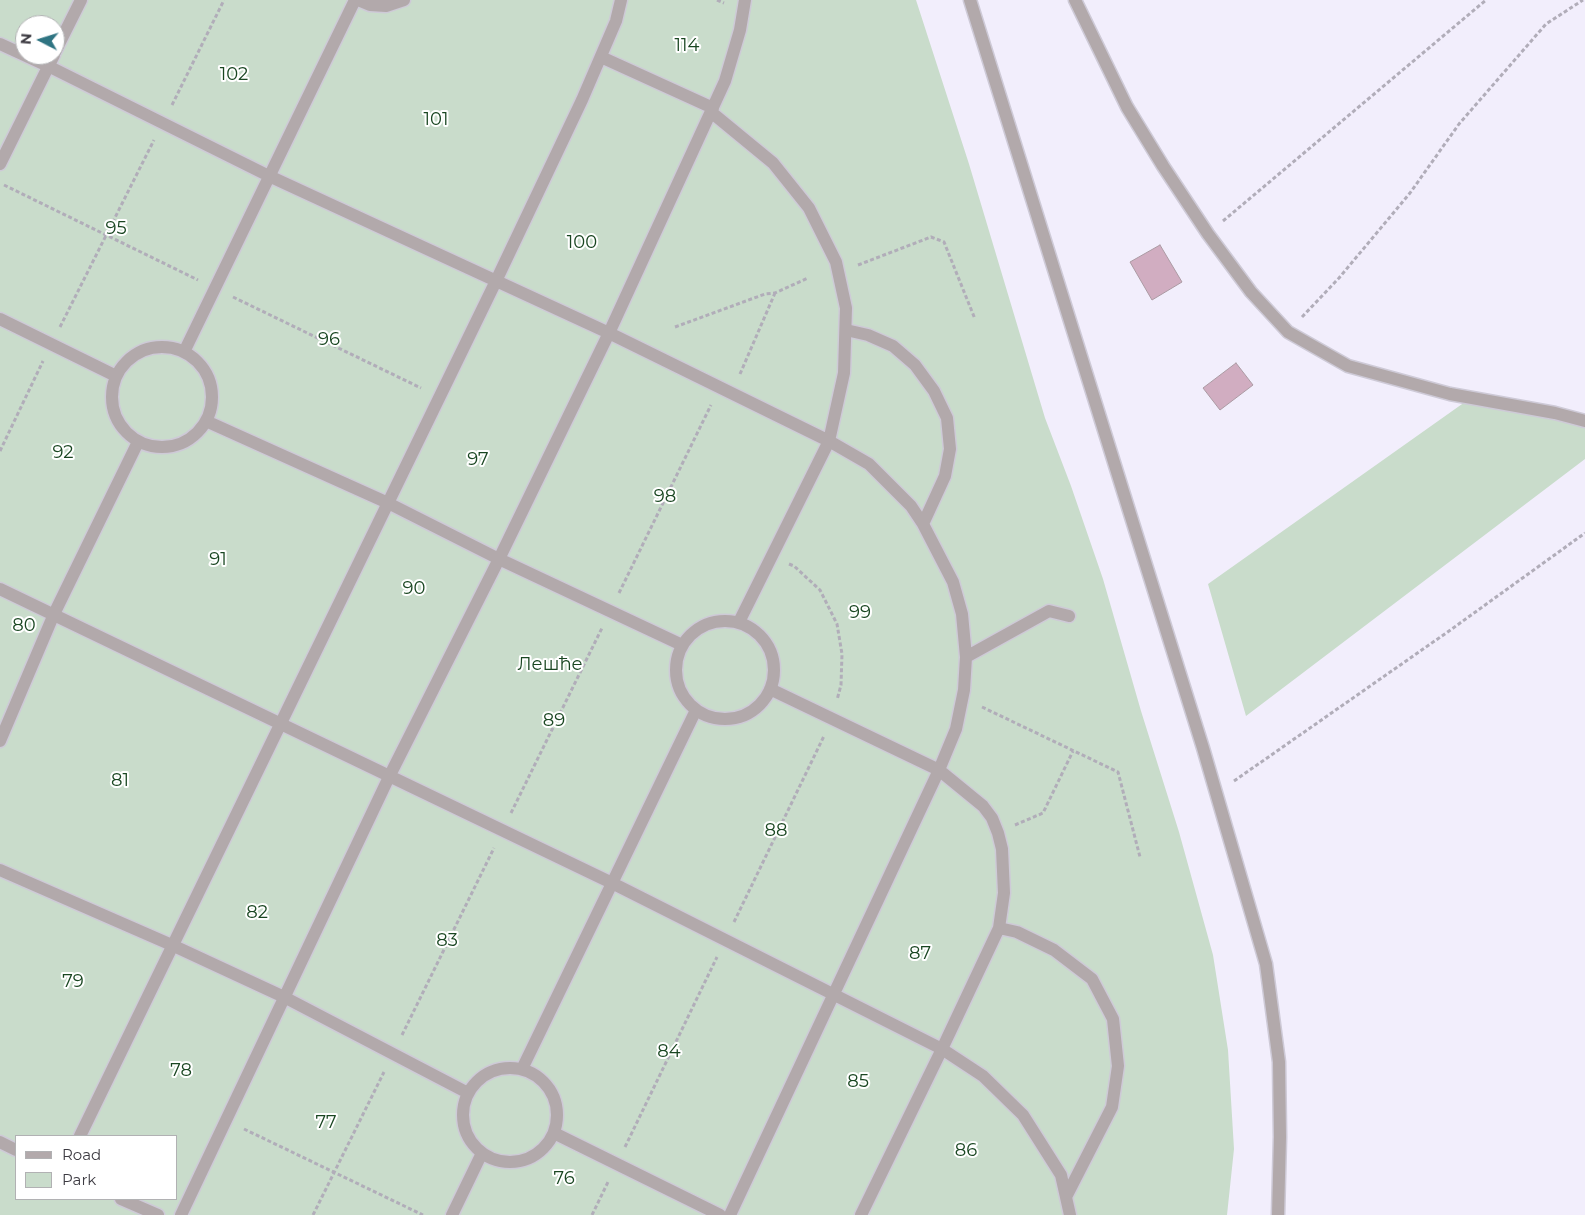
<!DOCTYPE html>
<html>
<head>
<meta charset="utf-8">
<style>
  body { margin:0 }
  #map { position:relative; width:1585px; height:1215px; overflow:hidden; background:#f2eefc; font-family:Montserrat,sans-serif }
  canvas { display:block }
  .legend { position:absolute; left:15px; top:1135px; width:162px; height:65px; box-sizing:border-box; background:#fff; border:1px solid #b1b1b3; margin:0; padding:6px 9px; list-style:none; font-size:15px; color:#3d3b42 }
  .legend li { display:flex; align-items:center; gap:10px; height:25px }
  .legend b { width:25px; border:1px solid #b1b1b3 }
  .north { position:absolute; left:15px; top:15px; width:50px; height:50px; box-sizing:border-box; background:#fff; border:1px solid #b1b1b3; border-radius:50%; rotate:275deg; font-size:14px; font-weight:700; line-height:20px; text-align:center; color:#3d3b42 }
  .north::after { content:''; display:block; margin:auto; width:18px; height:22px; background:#2f7482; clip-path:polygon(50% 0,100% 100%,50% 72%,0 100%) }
</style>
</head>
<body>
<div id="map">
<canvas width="1585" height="1215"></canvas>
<ul class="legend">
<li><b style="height:6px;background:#b2a9ab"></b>Road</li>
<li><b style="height:14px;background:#c9dccb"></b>Park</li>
</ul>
<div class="north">N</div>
</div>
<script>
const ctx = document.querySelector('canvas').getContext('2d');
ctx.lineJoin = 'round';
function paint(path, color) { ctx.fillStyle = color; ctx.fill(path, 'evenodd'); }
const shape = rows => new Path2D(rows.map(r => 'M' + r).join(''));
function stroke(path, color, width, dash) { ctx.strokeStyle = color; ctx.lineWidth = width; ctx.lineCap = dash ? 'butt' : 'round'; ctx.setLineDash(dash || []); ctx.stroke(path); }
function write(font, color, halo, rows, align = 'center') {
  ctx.font = font + ' Montserrat,sans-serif'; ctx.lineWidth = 4; ctx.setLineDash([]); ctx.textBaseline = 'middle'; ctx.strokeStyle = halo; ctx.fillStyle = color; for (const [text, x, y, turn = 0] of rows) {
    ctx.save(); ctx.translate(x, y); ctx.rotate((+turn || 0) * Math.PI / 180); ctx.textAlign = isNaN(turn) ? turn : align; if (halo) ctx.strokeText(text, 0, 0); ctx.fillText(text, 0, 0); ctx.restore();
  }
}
const green = shape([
  [0,0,916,0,969,164,1045,418,1071,486,1103,579,1141,711,1179,832,1213,955,1228,1050,1234,1149,1227,1215,0,1215],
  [25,25,55,25,55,55,25,55],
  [16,1136,176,1136,176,1199,16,1199],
  [1472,397,1585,421,1585,459,1246,716,1208,584]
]);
const building = shape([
  [1160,245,1182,282,1152,300,1130,262,1160,245],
  [1236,363,1253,385,1220,410,1203,388,1236,363]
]);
const path = shape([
  [717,0,724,3],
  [172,105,224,0],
  [4,185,198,280],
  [1223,221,1486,0],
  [858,265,931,237,944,242,975,319],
  [233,297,421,388],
  [1302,317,1339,278,1410,193,1459,124,1546,24,1583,0],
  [60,327,154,140],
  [675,327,765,294,775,293,808,278],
  [740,374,775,293],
  [0,451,43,361],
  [789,564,794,566,820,590,837,624,842,654,841,685,837,700],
  [619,593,711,405],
  [982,707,1118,772,1140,857],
  [1234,781,1449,631,1585,533],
  [511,813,602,628],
  [1015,825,1043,813,1073,751],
  [734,922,824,736],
  [402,1035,494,848],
  [244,1129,423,1215],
  [625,1147,717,957],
  [313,1215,384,1072],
  [592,1215,608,1182]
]);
const lane = shape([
  [358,0,370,5,386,6,404,0],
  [0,44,48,66,269,176,609,333,829,441,869,464,911,506,923,524,953,582,962,614,966,657,964,690,956,729,939,770,730,1215],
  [55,52,81,0],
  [601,57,713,108],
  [711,112,773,163,809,208,836,262,846,308,844,373,829,441,739,622],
  [0,164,54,55],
  [0,319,116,376],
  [846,330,868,335,893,346,915,365,934,391,947,418,950,449,945,476,923,524],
  '112 397a50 50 0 1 1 100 0a50 50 0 1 1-100 0Z',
  [184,352,355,0],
  [206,421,388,503,499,559,682,645],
  [0,589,612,883,942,1049,983,1076,1023,1115,1061,1175,1070,1215],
  '676 670a49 49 0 1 1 98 0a49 49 0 1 1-98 0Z',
  [966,657,1049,611,1069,616],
  [770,689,939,770,983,806,992,818,998,833,1002,849,1004,893,999,928,942,1049,861,1215],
  [0,741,54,614,138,442],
  [0,870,174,946,284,997,468,1093],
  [999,928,1017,932,1054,950,1092,979,1113,1019,1118,1066,1112,1107,1066,1197],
  '463 1115a47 47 0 1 1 94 0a47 47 0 1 1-94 0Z',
  [522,1069,696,710],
  [554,1133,720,1215],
  [80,1136,496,281,582,100,616,21,621,0],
  [0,1142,16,1150],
  [121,1199,158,1215],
  [181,1215,389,777,499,559,609,333,725,81,740,30,745,0],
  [452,1215,482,1153]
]);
const street = shape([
  [970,0,1203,748,1266,964,1279,1062,1280,1137,1278,1215],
  [1075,0,1127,107,1163,166,1208,234,1251,292,1288,332,1348,366,1450,394,1555,413,1585,421]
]);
const parkNames = [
  ["114",687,46],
  ["102",234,75],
  ["101",436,120],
  ["95",116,229],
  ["100",582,243],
  ["96",329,340],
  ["92",63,453],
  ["97",478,460],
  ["98",665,497],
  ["91",218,560],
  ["90",414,589],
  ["99",860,613],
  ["80",24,626],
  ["Лешће",550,665],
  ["89",554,721],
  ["81",120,781],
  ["88",776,831],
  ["82",257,913],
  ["83",447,941],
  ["87",920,954],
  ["79",73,982],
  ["84",669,1052],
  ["78",181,1071],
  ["85",858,1082],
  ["77",326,1123],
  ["86",966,1151],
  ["76",564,1179]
];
paint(green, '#c9dccb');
paint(building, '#d1adc1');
stroke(building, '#ab9aa3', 1);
stroke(lane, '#cecad7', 15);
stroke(street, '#cecad7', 15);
stroke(path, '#b1adb9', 3, [4, 2.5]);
stroke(lane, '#b2a9ab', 12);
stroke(street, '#b2a9ab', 12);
write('18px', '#194621', '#fff', parkNames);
</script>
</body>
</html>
